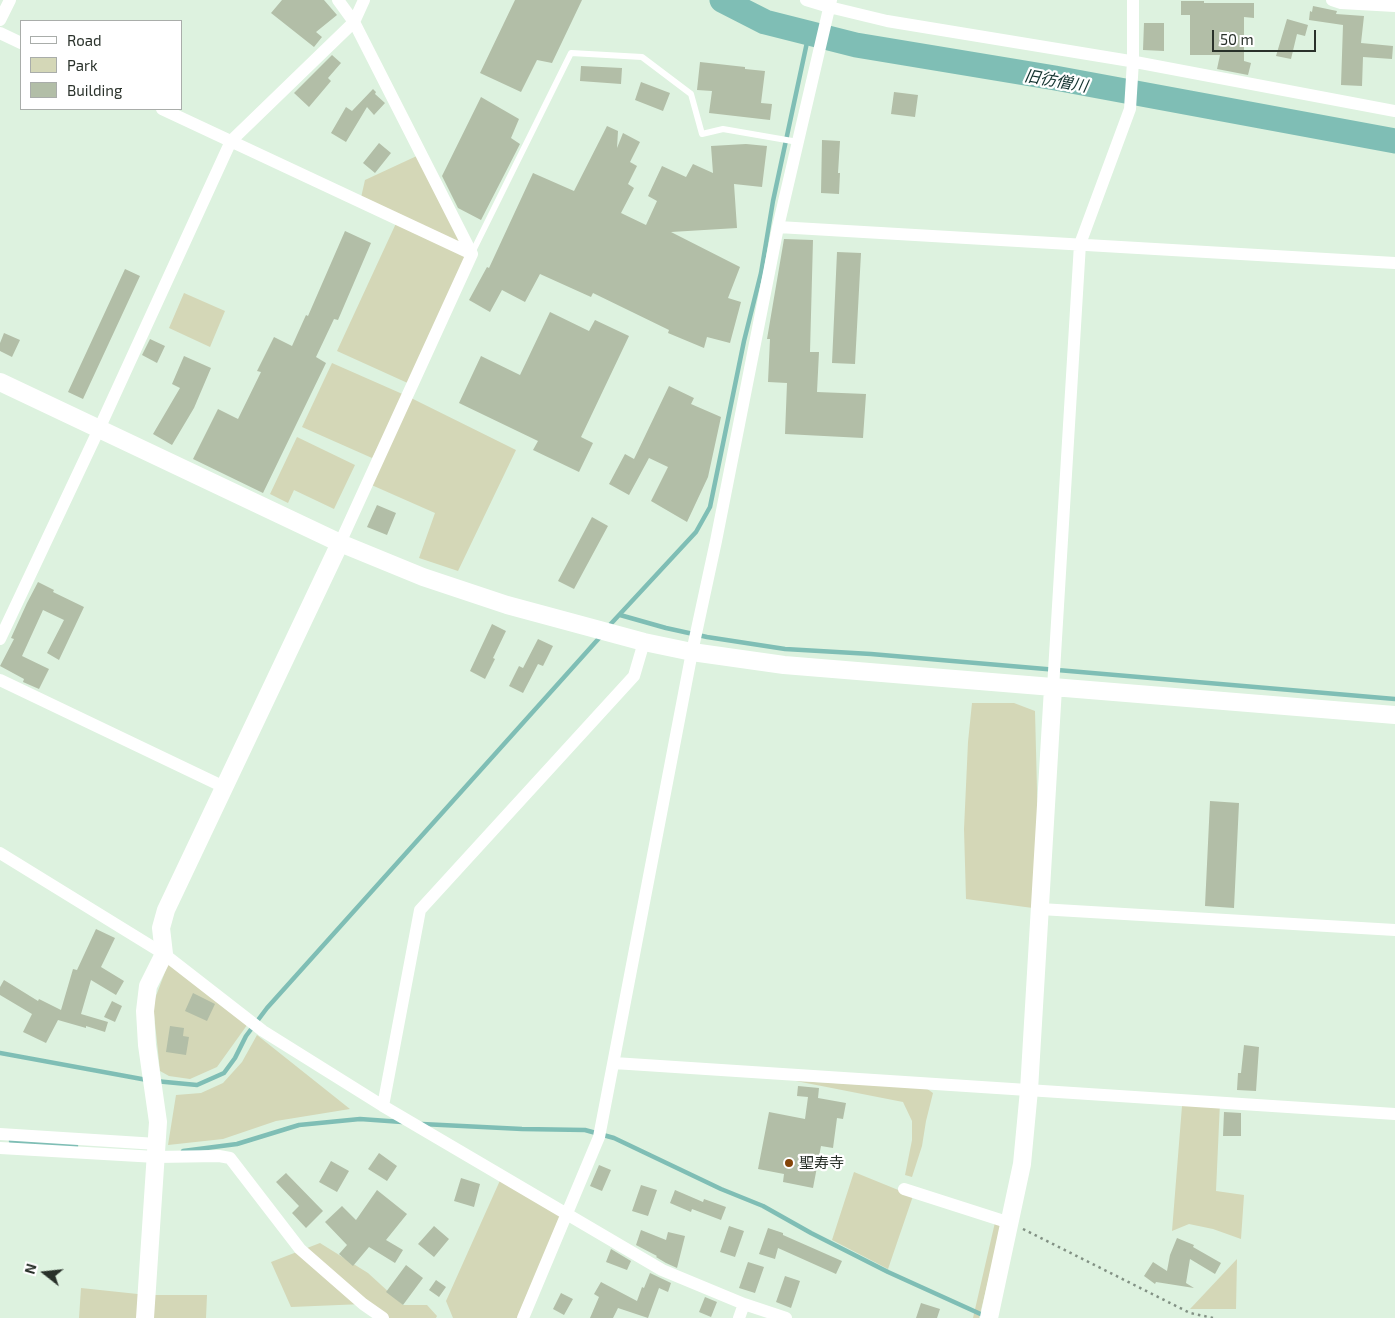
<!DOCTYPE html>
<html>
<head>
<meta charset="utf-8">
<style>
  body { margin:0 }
  #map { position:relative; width:1395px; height:1318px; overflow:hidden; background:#ddf2df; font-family:"Exo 2",sans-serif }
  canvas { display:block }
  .legend { position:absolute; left:20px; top:20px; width:162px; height:90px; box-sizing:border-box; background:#fff; border:1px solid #a9adaa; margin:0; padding:6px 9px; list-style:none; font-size:15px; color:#29312a }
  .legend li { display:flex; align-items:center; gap:10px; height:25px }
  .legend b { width:25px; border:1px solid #a9adaa }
  .north { position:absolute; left:20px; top:1248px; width:50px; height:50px; -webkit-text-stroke:4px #fff; paint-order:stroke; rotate:286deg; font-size:14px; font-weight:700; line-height:20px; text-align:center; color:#29312a }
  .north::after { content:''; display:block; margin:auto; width:18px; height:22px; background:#29312a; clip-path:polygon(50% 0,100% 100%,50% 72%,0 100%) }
  .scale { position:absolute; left:1212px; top:30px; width:104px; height:22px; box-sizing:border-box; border:2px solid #29312a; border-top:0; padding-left:6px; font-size:15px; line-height:18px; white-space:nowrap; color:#29312a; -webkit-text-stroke:4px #fff; paint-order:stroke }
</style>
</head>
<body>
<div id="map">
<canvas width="1395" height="1318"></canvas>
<ul class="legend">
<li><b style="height:6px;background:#fff"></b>Road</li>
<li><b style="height:14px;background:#d4d7b7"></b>Park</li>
<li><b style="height:14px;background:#b2bea7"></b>Building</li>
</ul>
<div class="north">N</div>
<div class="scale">50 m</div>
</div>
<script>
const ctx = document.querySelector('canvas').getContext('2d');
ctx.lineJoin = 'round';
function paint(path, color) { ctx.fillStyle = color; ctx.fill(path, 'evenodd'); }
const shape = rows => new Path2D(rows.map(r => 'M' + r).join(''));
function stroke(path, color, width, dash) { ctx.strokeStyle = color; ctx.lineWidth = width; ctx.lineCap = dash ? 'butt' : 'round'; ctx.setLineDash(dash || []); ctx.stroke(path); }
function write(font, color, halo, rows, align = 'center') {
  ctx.font = font + ' "Exo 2","Noto Sans JP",sans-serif'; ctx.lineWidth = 4.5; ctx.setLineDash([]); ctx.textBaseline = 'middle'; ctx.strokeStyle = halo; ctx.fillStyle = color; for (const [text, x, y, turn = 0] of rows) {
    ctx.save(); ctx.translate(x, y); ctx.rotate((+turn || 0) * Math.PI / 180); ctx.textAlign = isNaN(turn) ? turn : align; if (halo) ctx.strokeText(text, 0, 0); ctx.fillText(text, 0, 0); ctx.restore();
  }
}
const green = shape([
  [421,154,468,247,360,202,365,180],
  [398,219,472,254,412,385,337,351],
  [184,293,225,311,210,347,169,328],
  [332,363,407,396,516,450,458,571,419,558,435,513,367,483,403,403,372,458,302,427],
  [297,437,355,465,334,509,294,490,288,503,270,494],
  [972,703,1014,703,1035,711,1040,909,966,899,964,829,968,742],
  [168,964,250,1021,217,1067,190,1079,169,1076,160,1071,153,1004],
  [257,1035,350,1109,276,1121,223,1139,168,1145,176,1095,201,1093,223,1083,242,1062],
  [796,1081,926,1088,933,1093,926,1121,922,1146,912,1177,905,1175,912,1140,912,1121,903,1102],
  [1220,1102,1216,1191,1244,1195,1241,1239,1213,1229,1189,1224,1172,1231,1182,1106],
  [854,1172,913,1196,888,1269,832,1240],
  [502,1176,562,1210,521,1318,453,1318,446,1301],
  [996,1218,1002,1225,979,1318,973,1318],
  [320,1243,368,1273,403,1305,427,1305,437,1316,436,1318,383,1318,363,1304,291,1307,271,1262],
  [1237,1259,1236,1309,1190,1309],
  [81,1288,147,1295,207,1295,206,1318,79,1318]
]);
const stream = shape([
  [620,615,666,628,707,637,785,649,871,654,1395,699],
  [607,628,696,532,710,507,744,341,761,273,773,201,809,33],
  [0,1053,147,1080],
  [155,1081,197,1085,224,1073,235,1058,246,1036,267,1008,601,636],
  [422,1124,522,1129,585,1130,614,1138,721,1189,763,1206,811,1233,888,1272,985,1316],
  [11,1141,76,1146],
  [183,1151,237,1144,299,1125,360,1119,402,1122]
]);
const river = shape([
  [722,0,765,22,856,45,1055,78,1395,141]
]);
const building = shape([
  [282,0,324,0,337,15,316,32,322,37,314,47,271,13],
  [515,0,582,0,552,63,537,60,521,92,480,73],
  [1181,1,1204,1,1204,3,1254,3,1254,18,1244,17,1244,61,1251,63,1248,75,1217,69,1220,55,1190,55,1190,15,1181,15],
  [1313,6,1337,11,1336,14,1364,16,1361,43,1393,46,1392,59,1363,57,1362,86,1341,85,1343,25,1309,20,1310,11,1312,12],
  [1287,19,1308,25,1305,36,1297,34,1291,59,1276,56],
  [1144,23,1164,23,1164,51,1143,50],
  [332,55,341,63,328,78,331,81,309,107,294,93],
  [700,62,745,67,745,69,765,71,761,103,772,104,770,120,709,113,712,91,697,90],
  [581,66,622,68,621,84,580,81],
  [641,82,670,93,663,111,635,100],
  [373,89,376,92,375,94,385,103,374,115,367,107,346,142,331,133,346,107,352,111],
  [894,92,918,95,915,117,891,114],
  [481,97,519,119,511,138,520,144,481,220,458,208,442,176],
  [607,126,618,131,617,148,623,133,640,142,630,162,637,166,628,184,634,188,621,213,646,225,657,201,648,196,662,166,686,177,693,164,713,173,711,146,746,144,767,146,762,187,734,184,737,228,671,232,740,267,728,298,741,302,730,343,707,337,704,348,668,333,669,330,593,293,591,297,540,274,525,302,502,290,490,312,469,300,487,267,489,268,533,173,574,191],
  [822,140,840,141,838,173,840,173,839,194,821,193],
  [379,143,391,153,375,173,363,163],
  [345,231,371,243,338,320,334,319,316,357,326,363,263,493,193,459,218,409,238,419,261,372,257,371,274,337,292,346,306,315,308,316],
  [784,239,813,240,810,352,819,352,817,392,866,394,863,438,785,434,787,383,768,382,770,339,767,339],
  [837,252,861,253,855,364,832,363],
  [125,269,140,276,83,399,68,392],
  [550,312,589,331,595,320,629,336,581,437,593,443,579,472,533,450,538,441,459,403,481,356,520,375],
  [4,333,20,340,12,357,0,351,0,343],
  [150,339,165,346,157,363,142,355],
  [184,356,211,368,194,408,172,445,153,434,180,388,172,384],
  [669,386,694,398,691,404,721,417,708,477,687,522,651,501,668,467,649,458,629,495,609,484,625,454,634,459],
  [377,505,396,513,387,535,367,527],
  [592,517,608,526,574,589,558,581],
  [38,582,54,590,53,592,84,607,59,660,47,653,64,620,43,610,22,656,49,669,39,689,23,682,24,679,0,666,14,639,11,638,27,603],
  [492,624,506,631,493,658,495,659,485,679,470,671],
  [538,639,553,646,543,666,538,664,523,693,509,686,519,666,523,668],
  [1210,801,1239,803,1234,908,1205,906],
  [96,929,115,938,101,967,124,981,116,995,91,980,81,1014,108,1022,105,1032,86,1026,86,1028,58,1020,46,1043,23,1032,32,1014,0,995,0,987,4,980,38,1001,39,999,61,1010,73,969,77,970],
  [193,993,215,1004,207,1021,185,1011],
  [112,1001,122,1006,115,1022,104,1017],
  [170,1026,184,1028,183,1036,189,1037,186,1055,166,1052],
  [1244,1045,1259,1047,1256,1091,1237,1090,1238,1073,1241,1073],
  [798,1086,819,1088,818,1098,846,1103,843,1119,837,1118,833,1148,821,1146,813,1188,783,1182,784,1174,758,1169,769,1112,805,1119,808,1097,797,1096],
  [1224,1112,1241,1113,1241,1136,1223,1136],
  [379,1153,397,1166,387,1181,368,1169],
  [331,1161,349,1171,337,1192,319,1182],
  [599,1165,611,1170,602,1191,590,1186],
  [286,1173,323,1211,306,1228,292,1213,299,1206,276,1182],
  [461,1178,480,1184,474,1207,454,1201],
  [641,1185,657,1190,648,1216,632,1211],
  [377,1190,407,1214,386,1240,403,1250,395,1263,369,1247,353,1266,339,1254,347,1245,325,1222,342,1206,356,1220],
  [675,1190,703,1202,704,1199,726,1207,721,1220,692,1209,691,1212,670,1203],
  [434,1226,449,1239,434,1257,418,1244],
  [729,1226,744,1231,735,1257,720,1252],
  [768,1228,783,1233,783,1235,842,1261,836,1274,778,1248,775,1259,759,1254],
  [641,1230,666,1240,668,1232,685,1236,677,1268,666,1263,656,1257,657,1256,636,1245],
  [1177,1238,1194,1245,1193,1247,1221,1263,1215,1274,1190,1259,1186,1283,1194,1288,1156,1282,1155,1284,1144,1276,1153,1262,1167,1271,1170,1255],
  [611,1249,631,1261,627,1270,606,1262],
  [748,1262,764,1267,755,1293,739,1288],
  [406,1265,423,1278,403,1305,386,1292],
  [650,1273,671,1283,668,1292,659,1288,648,1318,618,1308,613,1318,590,1318,599,1297,594,1294,601,1282,637,1301,642,1287,644,1288],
  [785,1276,800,1281,791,1308,776,1302],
  [436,1280,446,1287,439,1297,429,1290],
  [561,1293,573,1299,564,1315,553,1309],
  [705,1297,717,1302,711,1317,699,1312],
  [921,1303,940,1309,937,1318,916,1318]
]);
const path = shape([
  [1023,1229,1190,1313,1213,1318]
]);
const lane = shape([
  [472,253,571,53,642,57,691,94,702,134,723,129,798,142]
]);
const street = shape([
  [338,0,354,22,472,254],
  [806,0,829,7,887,21,1130,61,1395,111],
  [1332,0,1341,3,1395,6],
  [0,20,10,0],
  [0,33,21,43],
  [162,109,472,254],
  [778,227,1395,263],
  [340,543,472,254],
  [0,639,99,429,231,141,354,22,364,0],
  [0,680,224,787],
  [1053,688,1080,244,1130,109,1133,61,1133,0],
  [0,853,164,954,263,1031,383,1106,662,1270,744,1304,786,1318],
  [1040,909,1395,930],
  [614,1063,1395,1114],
  [383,1106,420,910,634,676,644,642],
  [0,1134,157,1144],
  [0,1148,156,1157,219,1156,230,1158,300,1249,363,1304,383,1318],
  [904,1189,1010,1223],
  [523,1318,599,1137,692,652,716,541,778,227,831,0],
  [739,1318,744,1304]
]);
const secondary = shape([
  [0,382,340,543,423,577,507,605,644,642,692,652,784,665,1395,715],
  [145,1318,158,1122,147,1045,145,1011,148,986,164,954,161,928,166,910,340,543],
  [989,1318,1022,1164,1029,1090,1053,688]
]);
const markers = [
  [789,1163,5,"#844408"]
];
const poiNames = [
  ["聖寿寺",799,1163]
];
const waterNames = [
  ["旧彷僧川",1056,81,10]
];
paint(green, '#d4d7b7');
stroke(stream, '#7fbeb5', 4.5);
stroke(river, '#7fbeb5', 25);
paint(building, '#b2bea7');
stroke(path, '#829184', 2.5, [2.5, 4]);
stroke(lane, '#fff', 6);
stroke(street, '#fff', 12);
stroke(secondary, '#fff', 18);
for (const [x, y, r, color] of markers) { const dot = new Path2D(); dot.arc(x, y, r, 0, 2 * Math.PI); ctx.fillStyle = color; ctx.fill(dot); stroke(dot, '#fff', 2); }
write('15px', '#29312a', '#fff', poiNames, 'left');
write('italic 16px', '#12322e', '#fff', waterNames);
</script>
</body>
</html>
